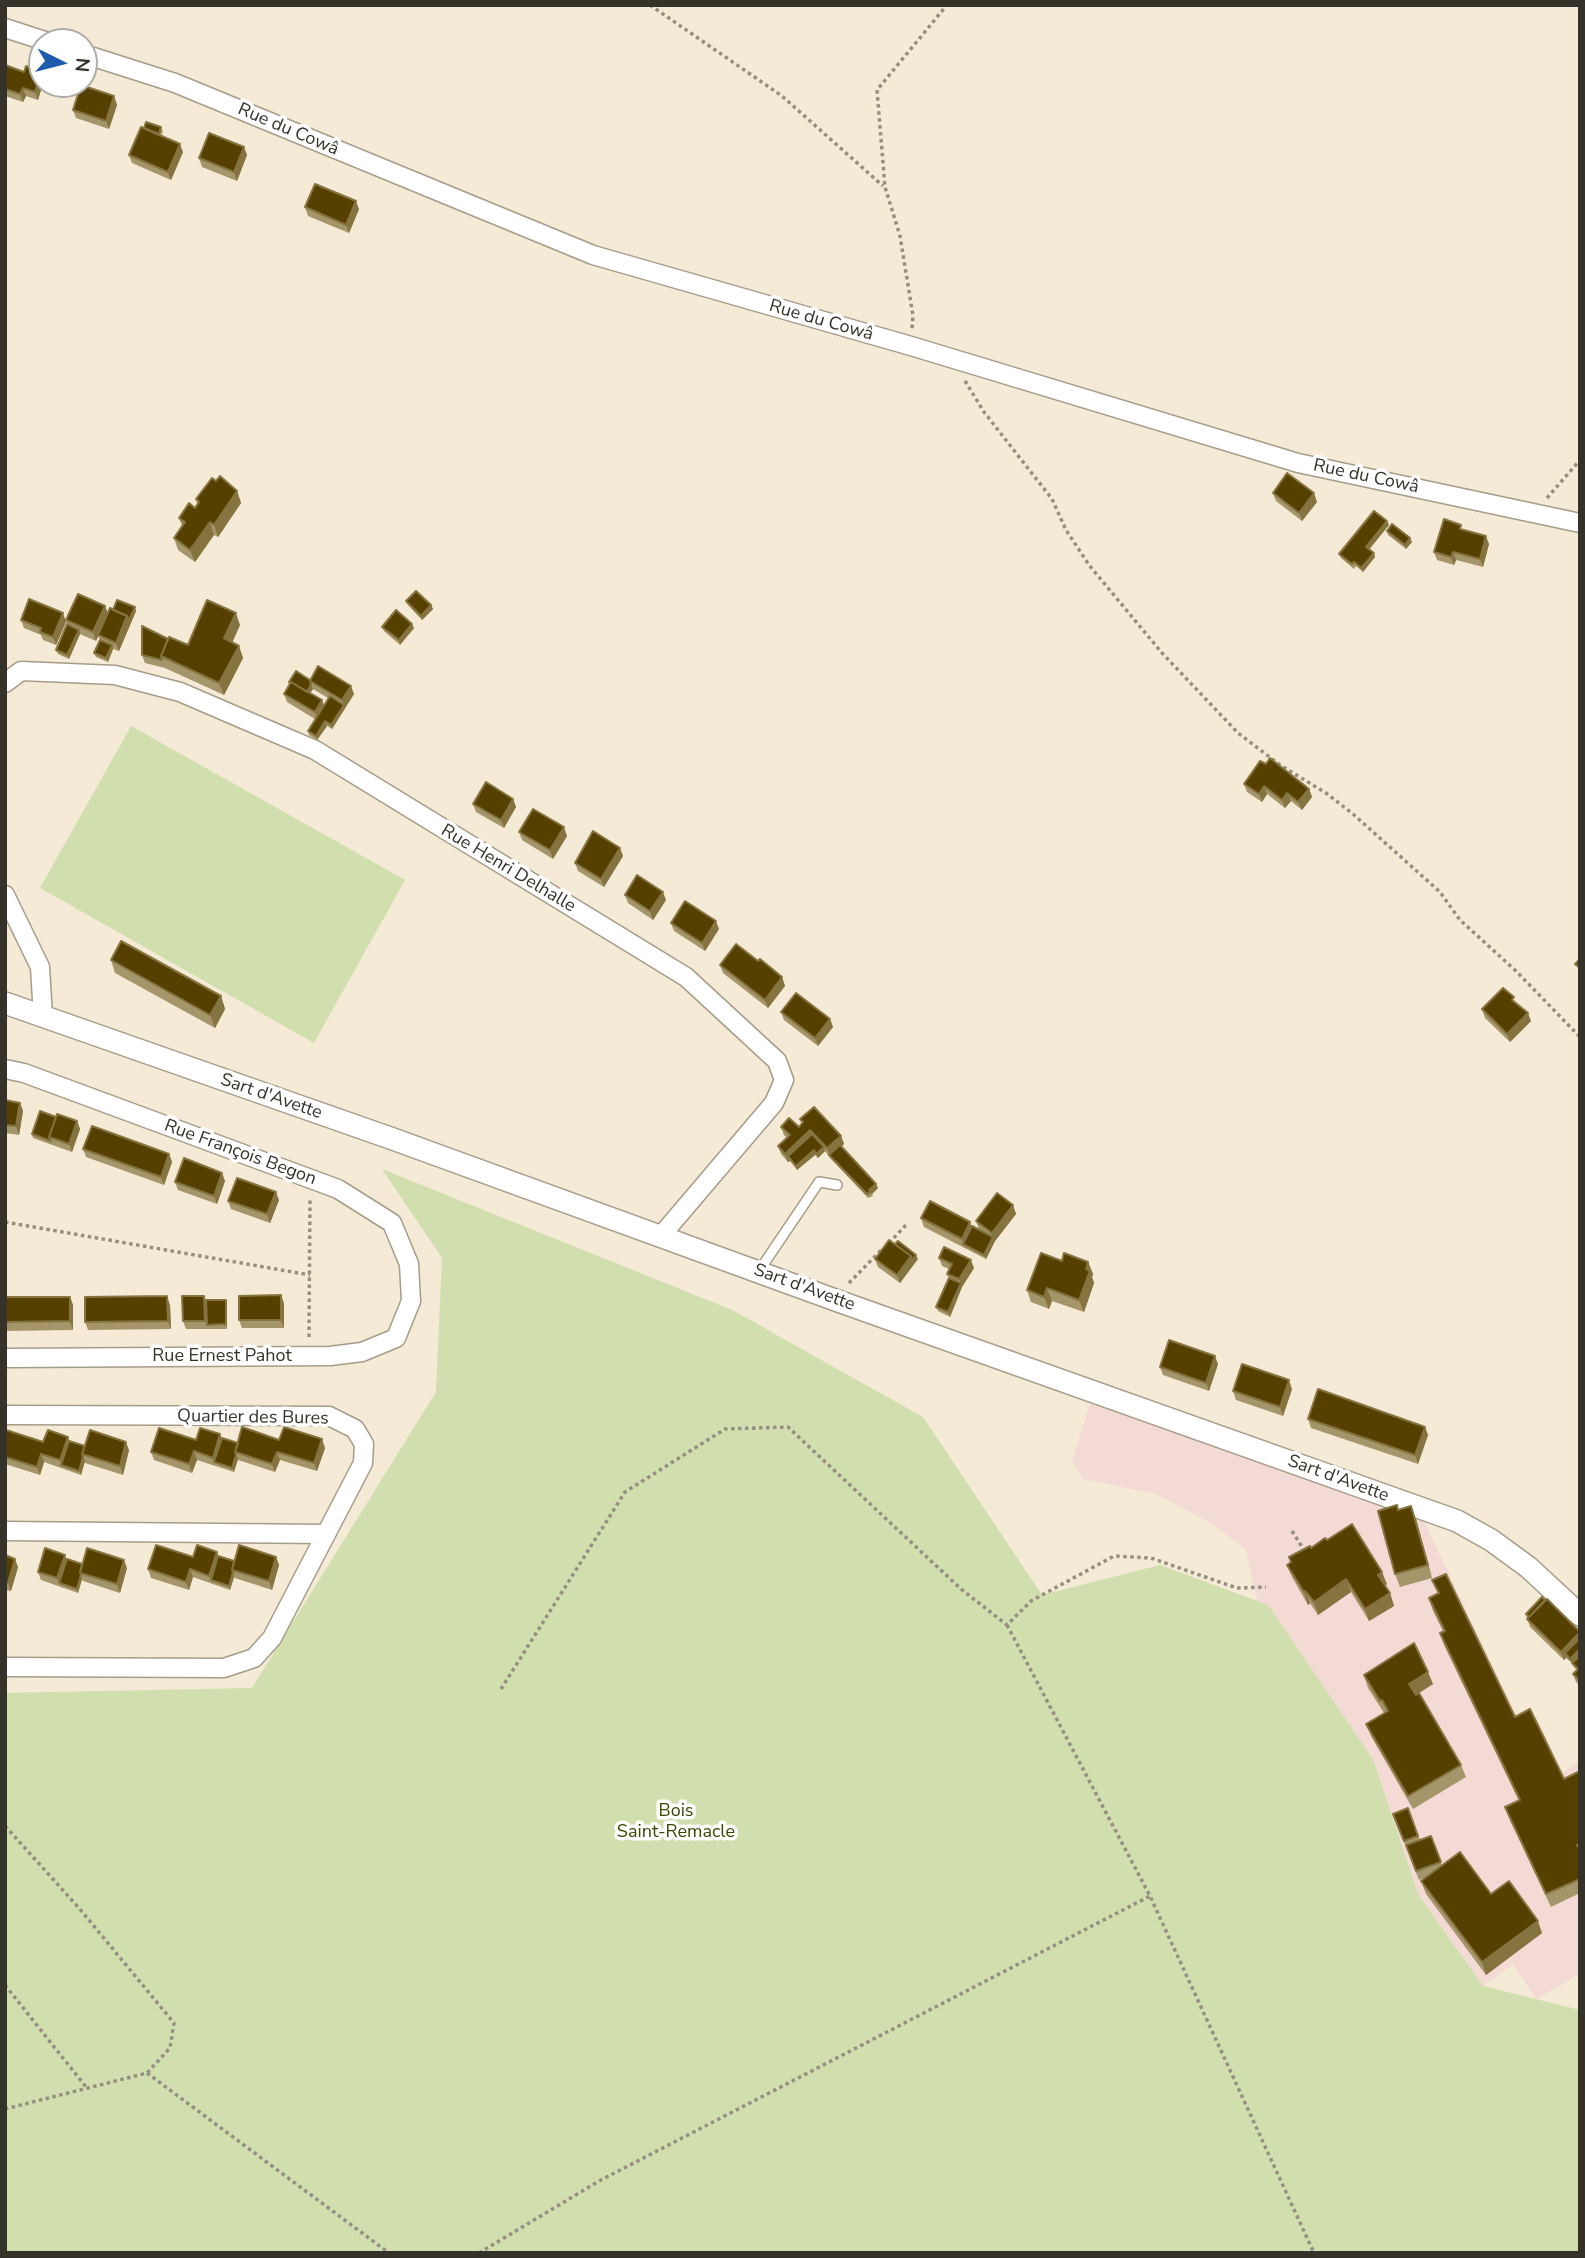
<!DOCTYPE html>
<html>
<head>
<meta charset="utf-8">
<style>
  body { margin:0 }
  #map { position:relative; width:1585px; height:2258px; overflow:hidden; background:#f4ead5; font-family:"Nunito Sans",sans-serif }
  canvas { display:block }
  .frame { position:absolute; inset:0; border:7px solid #35322a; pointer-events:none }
  .north { position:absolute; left:28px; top:28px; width:70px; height:70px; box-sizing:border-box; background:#fff; border:2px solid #aeadaa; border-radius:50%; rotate:96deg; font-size:19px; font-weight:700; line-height:28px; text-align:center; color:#35322a }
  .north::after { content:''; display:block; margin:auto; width:24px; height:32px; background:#1f5bad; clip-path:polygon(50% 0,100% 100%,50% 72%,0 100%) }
</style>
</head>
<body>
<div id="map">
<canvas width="1585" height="2258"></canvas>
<div class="frame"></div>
<div class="north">N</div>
</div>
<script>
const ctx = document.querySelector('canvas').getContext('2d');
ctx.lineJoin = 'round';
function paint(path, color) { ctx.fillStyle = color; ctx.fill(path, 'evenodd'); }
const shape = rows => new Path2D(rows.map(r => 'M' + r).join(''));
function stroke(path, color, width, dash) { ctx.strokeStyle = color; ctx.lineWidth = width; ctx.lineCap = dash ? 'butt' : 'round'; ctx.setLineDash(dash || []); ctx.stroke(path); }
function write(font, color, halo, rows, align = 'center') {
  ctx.font = font + ' "Nunito Sans",sans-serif'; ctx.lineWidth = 7; ctx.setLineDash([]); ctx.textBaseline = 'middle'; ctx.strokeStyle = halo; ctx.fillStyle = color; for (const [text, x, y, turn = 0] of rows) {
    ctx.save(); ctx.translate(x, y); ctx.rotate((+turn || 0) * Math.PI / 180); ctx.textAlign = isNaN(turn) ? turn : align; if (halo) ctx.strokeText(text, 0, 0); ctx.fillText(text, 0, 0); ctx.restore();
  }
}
const industrial = shape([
  [1090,1404,1422,1517,1520,1723,1536,1717,1563,1773,1580,1760,1580,1974,1536,1999,1513,1964,1483,1986,1418,1894,1373,1759,1268,1606,1257,1601,1246,1550,1211,1523,1155,1494,1083,1479,1072,1460]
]);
const green = shape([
  [131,726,405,880,314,1043,40,888],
  [382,1169,732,1310,923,1417,1042,1595,1160,1565,1268,1605,1373,1759,1418,1894,1483,1986,1580,2010,1580,2253,5,2253,5,1693,252,1688,436,1392,442,1258]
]);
const path = shape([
  [650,5,782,96,883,186],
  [912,328,913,316,900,236,885,187,877,90,947,5],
  [965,381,984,412,1052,499,1066,530,1089,565,1162,653,1238,733,1280,765,1326,793,1353,814,1440,892,1460,920,1516,971,1580,1037],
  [1547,498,1580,460],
  [5,1222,310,1275],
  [889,1243,907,1224],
  [849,1283,883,1248],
  [309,1337,310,1197],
  [1292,1531,1304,1550],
  [1007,1625,1150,1896,1314,2253],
  [501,1689,625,1492,725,1429,788,1427,961,1589,1007,1625,1031,1601,1114,1556,1151,1558,1237,1588,1266,1587],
  [5,1826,79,1908,174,2023,170,2048,147,2073,5,2109],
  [5,1985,86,2087],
  [147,2073,389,2253],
  [479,2253,599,2181,1150,1896]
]);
const service = shape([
  [759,1271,819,1182,837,1185]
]);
const minor = shape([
  [5,28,48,42],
  [84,54,175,83,593,255,911,346,1298,463,1580,523],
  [5,683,21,671,115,675,180,692,315,750,686,977,777,1061,784,1080,774,1103,660,1237],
  [5,895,40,967,43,1017],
  [5,1069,24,1073,338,1189,392,1223,409,1264,411,1301,396,1338,362,1352,330,1356,5,1358],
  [5,1415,329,1416,355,1429,364,1444,363,1463,272,1638,254,1658,224,1668,5,1667],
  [5,1531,326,1534]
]);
const tertiary = shape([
  [5,1003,393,1139,838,1301,1457,1521,1491,1540,1528,1567,1580,1615]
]);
const wall = shape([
  [5,65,24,72,42,71,42,84,38,100,26,96,23,102,5,96],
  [114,96,117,105,109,129,76,118,73,110],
  [161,127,163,132,161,135,183,152,171,180,132,163,129,155,144,128],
  [244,147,247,155,237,181,202,167,199,158],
  [305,207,359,209,349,233,308,216],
  [216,481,237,491,241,503,218,537,214,535,195,562,178,550,174,538,182,526,179,518,195,508,197,504,196,499],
  [1273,493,1317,502,1302,521,1276,501],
  [1389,525,1369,549,1375,557,1363,572,1356,566,1354,569,1341,558,1339,554],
  [1463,530,1489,544,1483,567,1456,560,1454,565,1437,560,1434,552],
  [1387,531,1412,542,1406,549,1388,535],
  [406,601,431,605,433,609,422,620,408,605],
  [105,606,108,614,96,641,80,634,69,659,58,654,56,650,67,624,66,620],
  [113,610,136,611,119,651,113,649,108,662,96,657,94,653,100,640,98,635],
  [21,620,66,622,56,645,43,640,41,635,24,628],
  [240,625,232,642,239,646,243,658,224,695,165,668,145,663,142,655,168,639,188,645],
  [382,627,414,628,400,645,384,631],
  [310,680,354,694,332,729,327,726,317,740,309,735,308,731,315,719,287,702,284,694,290,684,289,682],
  [313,689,328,698,324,705,322,700,310,693],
  [1244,784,1309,789,1312,797,1302,810,1291,801,1285,808,1267,794,1262,802,1247,792],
  [513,799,516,807,504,828,476,812,473,804],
  [519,832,567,836,553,859,522,840],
  [620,848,623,856,604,887,578,871,575,863],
  [625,895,666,900,653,920,628,903],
  [671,923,719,929,705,951,674,931],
  [111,960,221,996,225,1009,215,1028,115,973],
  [758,961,782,977,785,986,768,1008,723,973,720,965],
  [1482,1009,1531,1021,1510,1042,1485,1018],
  [781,1012,830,1019,833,1027,818,1046,784,1020],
  [5,1100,20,1103,23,1111,19,1135,5,1133],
  [56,1117,77,1121,80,1129,72,1152,33,1138,32,1134],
  [800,1119,841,1136,844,1144,842,1146,876,1184,878,1188,872,1194,873,1196,868,1198,831,1159,825,1151,818,1158,815,1155,797,1170,790,1161,788,1162,781,1154,778,1146,787,1138,784,1135,781,1127,799,1127,802,1123],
  [83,1149,169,1154,172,1162,164,1185,86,1157],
  [225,1181,217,1204,178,1190,175,1182],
  [279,1200,270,1223,231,1209,228,1201],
  [1013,1205,1016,1214,995,1241,986,1259,924,1227,921,1218,972,1226,981,1231,979,1229,976,1221],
  [939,1258,974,1268,962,1287,950,1317,938,1311,936,1307,949,1278,947,1274,949,1269,942,1266],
  [875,1259,918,1259,900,1283,878,1267],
  [1062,1261,1088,1262,1093,1274,1092,1277,1094,1283,1084,1312,1052,1301,1049,1309,1031,1302,1027,1290],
  [281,1295,284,1304,284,1328,242,1328,239,1320],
  [204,1296,206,1300,226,1300,227,1304,227,1329,186,1329,183,1321],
  [5,1297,70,1297,73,1305,73,1330,5,1331],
  [170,1305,171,1329,88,1330,85,1322],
  [1218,1364,1209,1391,1163,1375,1160,1367],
  [1292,1389,1283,1416,1236,1400,1233,1391],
  [1308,1419,1425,1427,1428,1435,1418,1464,1311,1428],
  [5,1434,43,1442,68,1437,69,1441,85,1446,129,1450,123,1475,85,1463,85,1461,81,1475,44,1462,40,1475,5,1464],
  [220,1434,222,1438,238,1443,279,1440,325,1448,317,1471,280,1460,275,1472,238,1460,238,1459,234,1472,197,1460,192,1473,154,1460,151,1452],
  [1416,1519,1432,1578,1400,1587,1395,1574],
  [1327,1540,1387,1584,1385,1586,1390,1593,1394,1606,1369,1621,1351,1592,1318,1615,1310,1603,1308,1605,1292,1577,1287,1565,1291,1562,1289,1557],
  [217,1552,218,1556,234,1561,276,1557,279,1565,272,1590,235,1578,234,1577,230,1590,193,1577,189,1590,151,1578,148,1569],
  [5,1555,18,1567,11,1591,5,1590],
  [67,1559,82,1564,127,1568,120,1593,83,1581,82,1579,78,1593,41,1580,38,1572],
  [1432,1580,1515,1717,1564,1779,1580,1771,1580,1893,1551,1907,1510,1820,1505,1807,1519,1801,1444,1645,1440,1633,1443,1631,1433,1611,1429,1598,1438,1594],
  [1526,1614,1580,1632,1572,1663,1566,1658,1564,1660,1530,1627],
  [1580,1656,1580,1686,1576,1682,1573,1674,1577,1670,1574,1667,1572,1663],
  [1364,1675,1433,1684,1416,1695,1461,1765,1466,1777,1413,1809,1371,1736,1366,1724,1384,1713,1368,1688],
  [1408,1808,1420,1840,1431,1836,1442,1866,1491,1894,1542,1933,1486,1975,1426,1894,1421,1881,1429,1876,1419,1880,1393,1814]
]);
const shadedWall = shape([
  [42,71,42,84,43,84,38,100,35,92],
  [23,88,26,96,23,102,20,94],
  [114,96,117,105,109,129,106,121],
  [180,144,183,152,171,180,168,172],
  [244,147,247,155,237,181,234,172],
  [356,201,359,209,349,233,346,225],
  [237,491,241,503,218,537,214,525],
  [1314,493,1317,502,1302,521,1299,513],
  [1387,521,1389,525,1368,551,1366,547],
  [210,522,214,535,195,562,190,550],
  [1486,536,1489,544,1483,567,1480,559],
  [1410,538,1412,542,1406,549,1405,545],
  [1453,552,1456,560,1454,565,1451,557],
  [1374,553,1375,557,1363,572,1361,568],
  [431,605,433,609,422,620,421,616],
  [105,606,108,614,96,641,93,632],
  [135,607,136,611,119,651,116,643,127,616],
  [63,613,66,622,56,645,53,637],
  [236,613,240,625,229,650,224,638],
  [412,624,414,628,400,645,399,640],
  [79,630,80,634,69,659,67,655],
  [112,645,113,649,108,662,106,658],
  [239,646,243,658,224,695,219,683],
  [311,685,313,689,307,698,306,694],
  [351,686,354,694,332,729,331,725,344,705,342,700],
  [322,700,325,709,318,721,315,712],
  [325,721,327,726,317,740,316,736],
  [1264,786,1267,794,1262,802,1259,794],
  [1309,789,1312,797,1302,810,1298,802],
  [1287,793,1291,801,1285,808,1282,800],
  [513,799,516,807,504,828,501,820],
  [564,827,567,836,553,859,550,850],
  [620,848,623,856,604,887,601,879],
  [663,892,666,900,653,920,650,911],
  [716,921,719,929,705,951,702,943],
  [782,977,785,986,768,1008,765,1000],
  [221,996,225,1009,215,1028,210,1015],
  [1528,1013,1531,1021,1510,1042,1507,1034],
  [830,1019,833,1027,818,1046,815,1038],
  [20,1103,23,1111,19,1135,16,1126],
  [77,1121,80,1129,72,1152,69,1144],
  [810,1130,813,1139,788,1156,790,1161,788,1162,785,1154],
  [841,1136,844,1144,830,1157,827,1148],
  [824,1147,825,1151,818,1158,816,1154],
  [814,1150,815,1155,797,1170,796,1166],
  [169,1154,172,1162,164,1185,161,1177],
  [222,1173,225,1181,217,1204,214,1196],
  [876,1184,878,1188,872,1194,869,1190],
  [276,1192,279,1200,270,1223,267,1214],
  [1013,1205,1016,1214,995,1241,986,1259,984,1255,993,1237,992,1233],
  [970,1222,973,1230,963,1244,962,1239],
  [916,1255,918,1259,914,1264,913,1260],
  [911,1256,914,1264,900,1283,897,1275],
  [971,1260,974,1268,962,1287,950,1317,948,1312,961,1283,959,1279],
  [1088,1262,1093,1274,1092,1277,1094,1283,1084,1312,1079,1300],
  [1047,1288,1052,1301,1049,1309,1044,1297],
  [281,1295,284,1304,284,1328,281,1320],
  [167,1296,170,1305,171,1329,168,1321],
  [70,1297,73,1305,73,1330,70,1321],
  [226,1300,227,1304,227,1329,226,1324],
  [1215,1356,1218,1364,1209,1391,1206,1383],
  [1289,1380,1292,1389,1283,1416,1280,1407],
  [1425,1427,1428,1435,1418,1464,1415,1455],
  [220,1434,223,1443,214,1462,213,1458],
  [68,1437,71,1445,61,1465,60,1460],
  [322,1439,325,1448,317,1471,314,1463],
  [126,1442,129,1450,123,1475,120,1466],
  [194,1451,197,1460,192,1473,189,1464],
  [277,1452,280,1460,275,1472,272,1464],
  [41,1454,44,1462,40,1475,37,1467],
  [236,1455,238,1459,234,1472,232,1468],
  [83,1457,85,1461,81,1475,79,1471],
  [1411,1506,1416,1519,1432,1578,1428,1565],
  [217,1552,220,1560,211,1580,209,1576],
  [65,1555,68,1563,59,1583,57,1578],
  [276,1557,279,1565,272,1590,269,1581],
  [15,1559,18,1567,11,1591,8,1583],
  [124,1560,127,1568,120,1593,117,1584],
  [190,1569,193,1577,189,1590,186,1582],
  [233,1572,234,1577,230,1590,229,1586],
  [1382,1572,1387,1584,1382,1587,1378,1575],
  [81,1575,82,1579,78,1593,77,1589],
  [1346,1579,1351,1592,1318,1615,1314,1602],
  [1305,1591,1310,1603,1308,1605,1304,1592],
  [1390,1593,1394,1606,1369,1621,1365,1609],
  [1580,1632,1580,1644,1565,1653,1566,1658,1564,1660,1561,1652],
  [1580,1649,1580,1655,1572,1663,1570,1659],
  [1428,1672,1433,1684,1414,1696,1409,1684],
  [1538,1921,1542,1933,1486,1975,1482,1962]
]);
const building = shape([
  [5,65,24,72,26,66,42,71,35,92,23,88,20,94,5,89,5,65],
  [81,85,114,96,106,121,73,110,81,85],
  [146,122,161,127,159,134,144,128,146,122],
  [141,127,180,144,168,172,129,155,141,127],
  [209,133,244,147,234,172,199,158,209,133],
  [315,184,356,201,346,225,305,207,315,184],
  [1287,473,1314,493,1299,513,1273,493,1287,473],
  [220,476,237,491,214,525,210,522,190,550,174,538,185,522,179,518,189,503,195,508,199,502,196,499,212,478,216,481,220,476],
  [1374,511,1387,521,1366,547,1374,553,1361,568,1354,562,1352,564,1339,554,1374,511],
  [1444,519,1461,525,1460,529,1486,536,1480,559,1453,552,1451,557,1434,552,1444,519],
  [1392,524,1410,538,1405,545,1387,531,1392,524],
  [416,591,431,605,421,616,406,601,416,591],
  [78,594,105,606,93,632,66,620,78,594],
  [29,599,63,613,53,637,40,632,41,628,21,620,29,599],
  [117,600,135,607,129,620,127,616,113,610,117,600],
  [207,600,236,613,224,638,239,646,219,683,161,656,169,637,188,645,207,600],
  [110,608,127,616,116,643,98,635,110,608],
  [396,610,412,624,399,640,382,627,396,610],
  [67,624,79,630,67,655,56,650,67,624],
  [142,626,168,639,161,656,162,660,142,655,142,626],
  [100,640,112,645,106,658,94,653,100,640],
  [318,666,351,686,342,700,310,681,318,666],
  [296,671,310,680,311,685,307,692,291,682,290,683,289,682,296,671],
  [291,682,322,700,315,712,284,694,291,682],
  [330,696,344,705,331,725,325,721,316,736,308,731,330,696],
  [1270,758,1309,789,1298,802,1287,793,1282,800,1264,786,1259,794,1244,784,1260,761,1266,764,1270,758],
  [486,782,513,799,501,820,473,804,486,782],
  [533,809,564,827,550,850,519,832,533,809],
  [593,831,620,848,601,879,575,863,593,831],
  [637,875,663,892,650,911,625,895,637,875],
  [685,901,716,921,702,943,671,923,685,901],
  [121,941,221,996,210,1015,111,960,121,941],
  [736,944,758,961,760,959,782,977,765,1000,720,965,736,944],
  [1580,959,1580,968,1575,964,1580,959],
  [1503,988,1514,997,1512,1000,1528,1013,1507,1034,1482,1009,1503,988],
  [796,993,830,1019,815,1038,781,1012,796,993],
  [5,1100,20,1103,16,1126,5,1125,5,1100],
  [814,1107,841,1136,827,1148,810,1130,785,1154,778,1146,790,1135,781,1127,789,1118,799,1127,803,1122,800,1119,814,1107],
  [40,1111,56,1117,49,1137,51,1141,32,1134,40,1111],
  [57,1114,77,1121,69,1144,49,1137,57,1114],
  [92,1126,169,1154,161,1177,83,1149,92,1126],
  [812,1134,824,1147,816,1154,814,1150,796,1166,788,1156,812,1134],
  [840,1145,876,1184,869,1190,871,1192,867,1194,829,1155,840,1145],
  [184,1158,222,1173,214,1196,175,1182,184,1158],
  [237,1178,276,1192,267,1214,228,1201,237,1178],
  [997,1193,1013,1205,992,1233,976,1221,997,1193],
  [930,1201,970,1222,962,1239,921,1218,930,1201],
  [972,1226,993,1237,984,1255,963,1244,972,1226],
  [889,1240,911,1256,897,1275,875,1259,889,1240],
  [898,1241,916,1255,913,1260,911,1256,895,1244,898,1241],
  [944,1247,971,1260,959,1279,947,1274,952,1264,939,1258,944,1247],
  [1041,1253,1062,1261,1064,1253,1088,1262,1086,1269,1090,1271,1079,1300,1047,1288,1044,1297,1027,1290,1041,1253],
  [949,1278,961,1283,948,1312,936,1307,949,1278],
  [281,1295,281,1320,239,1320,239,1296,281,1295],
  [167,1296,168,1321,85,1322,85,1297,167,1296],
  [182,1296,204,1296,205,1321,183,1321,182,1296],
  [5,1297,70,1297,70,1321,5,1322,5,1297],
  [206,1300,226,1300,226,1324,207,1325,206,1300],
  [1169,1340,1215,1356,1206,1383,1160,1367,1169,1340],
  [1242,1364,1289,1380,1280,1407,1233,1391,1242,1364],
  [1318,1389,1425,1427,1415,1455,1308,1419,1318,1389],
  [242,1427,279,1440,284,1427,322,1439,314,1463,277,1452,272,1464,235,1452,242,1427],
  [159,1428,196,1440,200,1428,220,1434,213,1458,194,1451,189,1464,151,1452,159,1428],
  [6,1430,43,1442,48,1430,68,1437,60,1460,41,1454,37,1467,5,1457,5,1434,6,1430],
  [90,1430,126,1442,120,1466,82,1454,90,1430],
  [222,1438,238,1443,235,1452,236,1455,232,1468,214,1462,222,1438],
  [69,1441,85,1446,82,1454,83,1457,79,1471,61,1465,69,1441],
  [1397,1505,1398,1510,1411,1506,1428,1565,1395,1574,1378,1511,1397,1505],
  [1352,1524,1382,1572,1378,1575,1390,1593,1365,1609,1346,1579,1314,1602,1305,1591,1304,1592,1287,1565,1291,1562,1289,1557,1310,1546,1311,1548,1325,1538,1327,1540,1352,1524],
  [156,1545,193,1557,197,1545,217,1552,209,1576,190,1569,186,1582,148,1569,156,1545],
  [239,1545,276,1557,269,1581,232,1570,239,1545],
  [45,1548,65,1555,57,1578,38,1572,45,1548],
  [87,1548,124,1560,117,1584,80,1573,87,1548],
  [5,1555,15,1559,8,1583,5,1582,5,1555],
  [218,1556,234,1561,232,1570,233,1572,229,1586,211,1580,218,1556],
  [67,1559,82,1564,80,1573,81,1575,77,1589,59,1583,67,1559],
  [1446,1574,1515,1717,1530,1709,1564,1779,1580,1771,1580,1844,1577,1845,1580,1850,1580,1879,1546,1894,1505,1807,1520,1800,1440,1633,1445,1631,1429,1598,1439,1593,1432,1580,1446,1574],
  [1542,1597,1545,1600,1529,1617,1526,1614,1542,1597],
  [1547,1599,1580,1632,1561,1652,1527,1619,1547,1599],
  [1580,1638,1580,1649,1570,1659,1565,1653,1580,1638],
  [1414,1643,1428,1672,1409,1684,1416,1695,1419,1693,1461,1765,1408,1796,1366,1724,1388,1711,1382,1700,1380,1701,1364,1675,1414,1643],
  [1580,1656,1580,1667,1578,1669,1572,1663,1580,1656],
  [1580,1667,1580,1681,1573,1674,1580,1667],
  [1408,1808,1418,1836,1404,1841,1393,1814,1408,1808],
  [1431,1836,1441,1862,1416,1871,1406,1845,1431,1836],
  [1460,1852,1491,1894,1509,1881,1538,1921,1482,1962,1421,1881,1460,1852]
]);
const streetNames = [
  ["Rue du Cowâ",288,130,23],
  ["Rue du Cowâ",821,321,16],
  ["Rue du Cowâ",1366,477,12],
  ["Rue Henri Delhalle",508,869,31],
  ["Sart d'Avette",271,1097,19],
  ["Rue François Begon",240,1153,20],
  ["Sart d'Avette",804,1288,20],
  ["Rue Ernest Pahot",222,1357],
  ["Quartier des Bures",253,1418,1],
  ["Sart d'Avette",1338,1479,20]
];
const parkNames = [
  ["Bois",676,1812],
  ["Saint-Remacle",676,1833]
];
paint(industrial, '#f4dad5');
paint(green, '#d1dead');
stroke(service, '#a59c89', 12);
stroke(minor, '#a59c89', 21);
stroke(tertiary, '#a59c89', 24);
stroke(path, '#968f81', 3.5, [3.5, 3.5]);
stroke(service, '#fff', 9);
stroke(minor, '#fff', 18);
stroke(tertiary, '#fff', 21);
paint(wall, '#a5956a');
paint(shadedWall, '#857340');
paint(building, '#564000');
stroke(building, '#857340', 2);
write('18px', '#35322a', '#fff', streetNames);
write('18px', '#3b4600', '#fff', parkNames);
</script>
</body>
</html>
